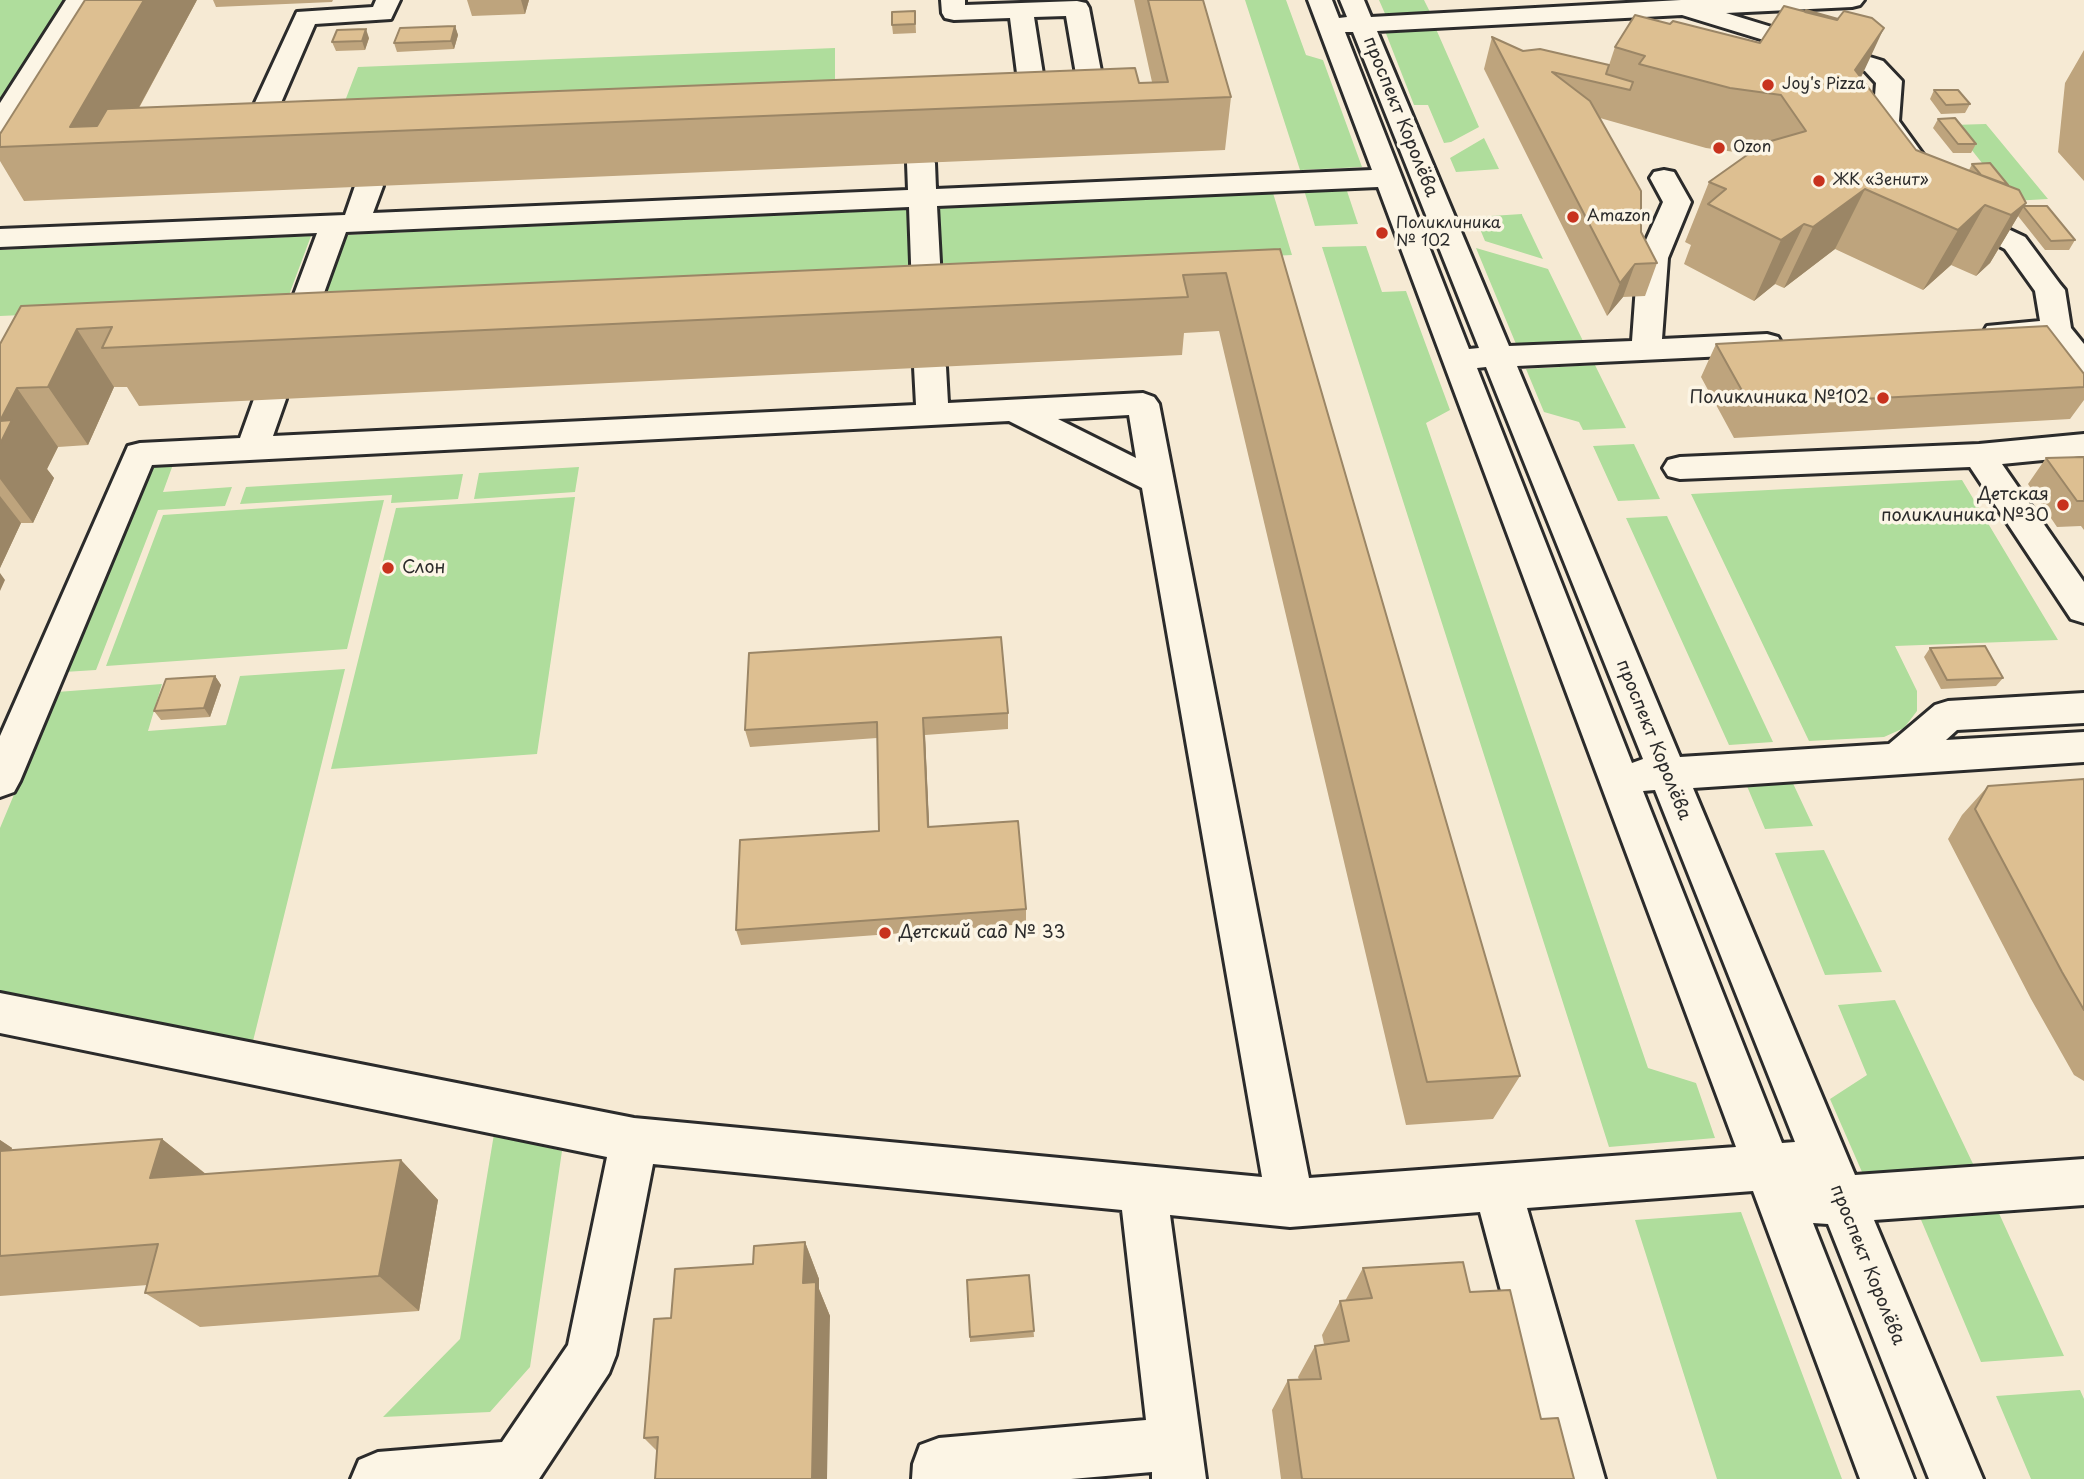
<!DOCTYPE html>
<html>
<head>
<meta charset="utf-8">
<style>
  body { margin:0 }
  canvas { display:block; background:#f6ead4 }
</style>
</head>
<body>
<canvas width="2084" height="1479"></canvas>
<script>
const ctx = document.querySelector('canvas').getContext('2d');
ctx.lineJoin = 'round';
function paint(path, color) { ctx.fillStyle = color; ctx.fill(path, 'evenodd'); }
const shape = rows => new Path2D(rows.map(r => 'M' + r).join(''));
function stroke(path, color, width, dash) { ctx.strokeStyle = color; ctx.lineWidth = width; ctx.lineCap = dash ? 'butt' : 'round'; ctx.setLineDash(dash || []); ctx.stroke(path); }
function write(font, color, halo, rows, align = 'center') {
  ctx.font = font + ' "Playpen Sans",sans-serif'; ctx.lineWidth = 7; ctx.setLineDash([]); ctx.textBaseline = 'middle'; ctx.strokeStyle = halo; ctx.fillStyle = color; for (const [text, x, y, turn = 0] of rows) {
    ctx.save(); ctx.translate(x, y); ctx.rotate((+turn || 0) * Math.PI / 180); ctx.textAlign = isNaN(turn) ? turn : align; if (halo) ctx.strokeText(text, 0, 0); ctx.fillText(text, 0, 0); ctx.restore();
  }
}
const green = shape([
  [0,0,65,0,0,101],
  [1245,0,1286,0,1306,55,1323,60,1362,167,1300,170],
  [1379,0,1424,0,1431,14,1386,16],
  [1436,29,1479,127,1451,142,1444,143,1428,105,1414,105,1385,31],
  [835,48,835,81,345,101,358,67],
  [1986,124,2048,199,2012,201,1952,125],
  [1484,138,1499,169,1456,172,1450,158],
  [1346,188,1358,224,1315,226,1304,190],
  [1273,193,1292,255,322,301,346,235],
  [1522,214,1522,215,1543,259,1485,241,1475,217],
  [311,236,286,303,0,316,0,250],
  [1366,246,1382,292,1406,291,1450,410,1426,423,1648,1068,1696,1083,1715,1138,1609,1147,1322,247],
  [1476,248,1548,269,1583,341,1516,344],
  [1595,365,1626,428,1583,430,1579,422,1544,412,1526,369],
  [1634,444,1660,499,1618,501,1593,446],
  [175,459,163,492,232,487,225,506,158,510,96,670,64,672,148,461],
  [579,467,575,492,474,499,479,473],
  [463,474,458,499,391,503,392,495,240,504,246,487],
  [1962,480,2058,640,1895,646,1917,691,1917,711,1904,728,1884,737,1809,741,1691,494],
  [575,497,537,754,331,769,396,508],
  [384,500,347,649,106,666,163,515],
  [1667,516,1773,742,1729,745,1626,518],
  [345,669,253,1041,0,994,0,828,57,692,162,684,148,731,226,725,240,676],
  [1790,777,1813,826,1765,829,1744,779],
  [1824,850,1882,972,1825,975,1775,853],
  [1895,1000,1974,1166,1862,1172,1830,1099,1867,1075,1838,1005],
  [494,1134,562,1151,530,1367,490,1412,383,1417,460,1339],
  [1997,1209,2064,1356,1981,1362,1919,1215],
  [1741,1212,1842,1479,1717,1479,1635,1220],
  [2080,1390,2084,1399,2084,1479,2031,1479,1996,1396]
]);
const minor = shape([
  [66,0,90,0,13,124,9,130,0,132,0,103,66,0],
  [376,0,400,0,391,19,315,24,277,112,303,113,307,119,303,125,260,128,251,126,247,120,297,12,373,7,376,0],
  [941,0,965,0,965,5,1077,1,1086,3,1089,8,1104,87,1100,92,1091,95,1057,96,1048,93,1045,89,1041,94,1032,97,1023,94,1019,89,1010,18,954,20,945,18,942,13,941,0],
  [1066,16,1077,80,1057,80,1048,83,1045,87,1034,17,1066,16],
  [1308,0,1332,0,1339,18,1347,17,1340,0,1364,0,1371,17,1681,0,1864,0,1860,5,1852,7,1726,13,1883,61,1902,81,1899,121,1925,157,1921,163,1911,165,1901,163,1873,121,1876,83,1865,71,1682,15,1377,31,1509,346,1632,341,1638,258,1663,202,1650,178,1654,172,1664,170,1674,172,1691,202,1668,258,1662,339,1767,334,1778,337,1782,344,1778,351,1767,354,1517,366,1680,757,1889,744,1935,705,1948,701,2084,693,2084,723,1957,730,1946,740,2084,732,2084,762,1693,788,1855,1175,2084,1159,2084,1205,1874,1220,1983,1479,1929,1479,1828,1224,1813,1223,1914,1479,1860,1479,1753,1191,1527,1208,1605,1479,1551,1479,1480,1212,1290,1227,1170,1215,1206,1479,1152,1479,1152,1472,1071,1479,912,1479,913,1464,920,1445,939,1438,1146,1420,1122,1210,653,1164,616,1355,609,1373,539,1479,351,1479,359,1460,378,1452,502,1442,568,1345,607,1157,0,1033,0,993,634,1118,1262,1177,1142,488,1009,421,152,465,20,781,14,792,0,797,0,736,128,446,140,443,240,438,254,399,259,392,270,389,281,392,286,399,273,436,916,405,914,367,919,360,930,357,941,360,946,367,948,403,1143,393,1154,397,1159,404,1309,1178,1736,1147,1378,187,937,206,943,318,939,325,928,327,917,325,913,318,909,207,346,232,307,340,303,347,292,350,281,347,277,340,317,233,0,247,0,229,345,215,355,186,359,180,369,178,379,180,383,186,373,213,908,190,907,163,911,157,921,155,931,157,935,163,936,189,1372,170,1308,0],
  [1345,32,1353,32,1479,348,1469,349,1345,32],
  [1486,367,1643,759,1632,763,1477,368,1486,367],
  [1129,415,1136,458,1058,419,1129,415],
  [1655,790,1795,1142,1782,1143,1643,791,1655,790],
  [1957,205,2025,237,2060,284,2065,290,2071,328,2084,344,2084,375,2073,372,2048,340,1998,343,1987,340,1983,333,1987,326,2040,321,2035,291,2005,249,1947,219,1943,213,1947,207,1957,205],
  [2084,434,2084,456,2002,464,2084,582,2084,623,2071,619,1970,467,1680,479,1668,476,1663,468,1668,460,1680,457,1979,444,2084,434]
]);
const wall = shape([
  [197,0,139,108,1152,82,1134,0,1203,0,1231,97,1225,150,24,201,0,161,0,134],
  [213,0,333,0,332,2,216,7],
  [467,0,529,0,525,14,472,16],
  [915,11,916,33,893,34,892,25],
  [455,26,458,35,454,49,397,52,394,43],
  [1492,37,1523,51,1609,65,1615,47,1861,77,1916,150,1969,170,1972,164,2008,185,2026,203,2024,206,2075,240,2069,250,2045,250,2018,216,1990,263,1976,276,1951,265,1923,290,1835,249,1784,288,1775,284,1754,301,1684,264,1691,245,1685,242,1709,182,1749,154,1706,148,1600,118,1641,232,1657,263,1645,296,1623,297,1607,316,1484,69],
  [369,38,365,50,336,51,332,42],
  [2084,50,2084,181,2058,152,2065,83],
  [1934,90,1970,104,1965,113,1941,114,1930,99],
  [1938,119,1976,144,1971,153,1953,153,1933,128],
  [1280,249,1520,1076,1493,1119,1406,1125,1219,331,1184,333,1182,355,1120,358,139,406,127,387,114,387,88,445,58,447,47,469,54,478,33,523,21,523,0,568,0,344,21,306],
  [1716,344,2084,374,2084,400,2070,419,1734,438,1701,377],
  [2084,457,2084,530,2081,526,2057,527,2028,484,2046,458],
  [1930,648,2003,678,1996,686,1941,689,1924,657],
  [215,676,221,685,210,717,161,720,154,711],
  [1008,713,1008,729,925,735,929,827,1026,909,1026,924,741,945,736,930,879,831,877,738,750,747,745,730],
  [2084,779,2084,1081,2074,1075,2031,999,1948,839,1962,815,1988,786],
  [162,1139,206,1174,401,1160,438,1200,419,1311,200,1327,145,1293,148,1285,0,1296,0,1140,12,1148,11,1150],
  [805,1242,819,1279,819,1289,830,1316,657,1451,644,1438,671,1318,753,1264],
  [1363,1268,1470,1292,1574,1479,1281,1479,1272,1410,1288,1380,1299,1380,1298,1377,1315,1346,1324,1344,1322,1335,1340,1301,1345,1301],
  [1029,1275,1034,1337,970,1342,970,1337]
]);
const shadedWall = shape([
  [144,0,197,0,120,142,70,127],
  [521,0,529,0,525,14],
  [455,26,458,35,454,49,451,41],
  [1884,28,1857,86,1855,70],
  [366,29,369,38,365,50,362,41],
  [1865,189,1835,249,1784,288,1813,227],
  [2026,203,1990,263,1976,276,2011,215],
  [1985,205,1951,265,1923,290,1958,230],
  [1804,224,1775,284,1754,301,1781,240],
  [1635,264,1623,297,1607,316,1620,283],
  [77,329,114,387,88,445,48,387],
  [17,388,58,447,47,469,54,478,33,523,0,479,0,421],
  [0,496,21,523,0,568],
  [0,573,5,580,0,591],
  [215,676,221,685,210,717,204,708],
  [923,718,925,735,930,843,928,827],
  [162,1139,213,1180,150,1178],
  [0,1140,12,1148,0,1181],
  [401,1160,438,1200,419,1311,379,1276],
  [805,1242,819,1279,819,1289,830,1316,827,1479,812,1479,803,1283]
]);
const building = shape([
  [85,0,144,0,70,127,97,126,107,109,1135,68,1139,83,1168,82,1148,0,1203,0,1231,97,0,147,0,134,85,0],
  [1784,6,1837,20,1844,11,1872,18,1884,28,1855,70,1916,150,2019,190,2026,203,2011,215,1985,205,1958,230,1865,189,1813,227,1804,224,1781,240,1708,204,1726,189,1709,182,1764,143,1806,131,1781,95,1730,88,1639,64,1645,56,1615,47,1635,15,1670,24,1673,21,1760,43,1784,6],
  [1806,10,1838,19,1837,20,1805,12,1806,10],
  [915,11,915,24,892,25,892,12,915,11],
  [455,26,451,41,394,43,400,28,455,26],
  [366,29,362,41,332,42,337,30,366,29],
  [1492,37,1523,51,1540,49,1609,65,1606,74,1633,82,1630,90,1552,72,1590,101,1641,191,1641,232,1657,263,1635,264,1620,283,1492,37],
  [1934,90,1958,90,1970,104,1946,105,1934,90],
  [1955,118,1976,144,1958,144,1938,119,1955,118],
  [1990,163,2008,185,1981,175,1972,164,1990,163],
  [2023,206,2047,206,2075,240,2051,241,2023,206],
  [1280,249,1520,1076,1427,1082,1226,273,1183,275,1188,297,1123,300,102,348,112,327,77,329,48,387,17,388,0,421,12,420,0,444,0,344,21,306,1280,249],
  [2047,326,2084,374,2084,387,1750,405,1716,344,2047,326],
  [2084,457,2084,501,2077,501,2046,458,2084,457],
  [1001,637,1008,713,923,718,928,827,1018,821,1026,909,736,930,740,840,879,831,877,722,745,730,749,653,1001,637],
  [1985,646,2003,678,1947,680,1930,648,1985,646],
  [215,676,204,708,154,711,166,679,215,676],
  [2084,779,2084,1010,2062,972,1975,809,1988,786,2084,779],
  [162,1139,150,1178,401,1160,379,1276,145,1293,158,1244,0,1256,0,1151,162,1139],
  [805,1242,803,1283,816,1282,812,1479,655,1479,658,1437,644,1438,654,1319,671,1318,675,1269,753,1264,754,1246,805,1242],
  [1463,1262,1470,1292,1510,1290,1541,1419,1558,1418,1574,1479,1302,1479,1288,1380,1321,1379,1315,1346,1349,1341,1340,1301,1372,1298,1363,1268,1463,1262],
  [1029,1275,1034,1331,970,1337,967,1280,1029,1275]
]);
const markers = [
  [1768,85,7,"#c8321e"],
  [1719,148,7,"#c8321e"],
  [1819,181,7,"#c8321e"],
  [1573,217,7,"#c8321e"],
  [1382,233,7,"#c8321e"],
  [1883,398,7,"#c8321e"],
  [2063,505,7,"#c8321e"],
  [388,568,7,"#c8321e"],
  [885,933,7,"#c8321e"]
];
const farPoinames = [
  ["Joy's Pizza",1782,85],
  ["Ozon",1733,148],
  ["ЖК «Зенит»",1833,181],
  ["Amazon",1587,217],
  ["Поликлиника",1396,224],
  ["№ 102",1396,242]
];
const streetNames = [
  ["проспект Королёва",1400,117,68],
  ["проспект Королёва",1653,740,68],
  ["проспект Королёва",1867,1265,68]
];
const poiNames = [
  ["Поликлиника №102",1869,398],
  ["Детская",2049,495],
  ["поликлиника №30",2049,516],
  ["Слон",402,568,"left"],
  ["Детский сад № 33",899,933,"left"]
];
paint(green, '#afdd9c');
stroke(minor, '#2b2b2b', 6);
paint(minor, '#fcf5e5');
paint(wall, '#bea47d');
paint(shadedWall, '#9b8666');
paint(building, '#ddbf91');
stroke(building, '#9b8666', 2);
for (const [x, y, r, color] of markers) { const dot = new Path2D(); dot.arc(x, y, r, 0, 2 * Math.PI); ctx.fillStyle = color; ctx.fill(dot); stroke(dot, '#fcf5e5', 2.5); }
write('16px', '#2b2b2b', '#fcf5e5', farPoinames, 'left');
write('18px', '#2b2b2b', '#fcf5e5', streetNames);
write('18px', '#2b2b2b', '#fcf5e5', poiNames, 'right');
</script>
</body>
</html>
